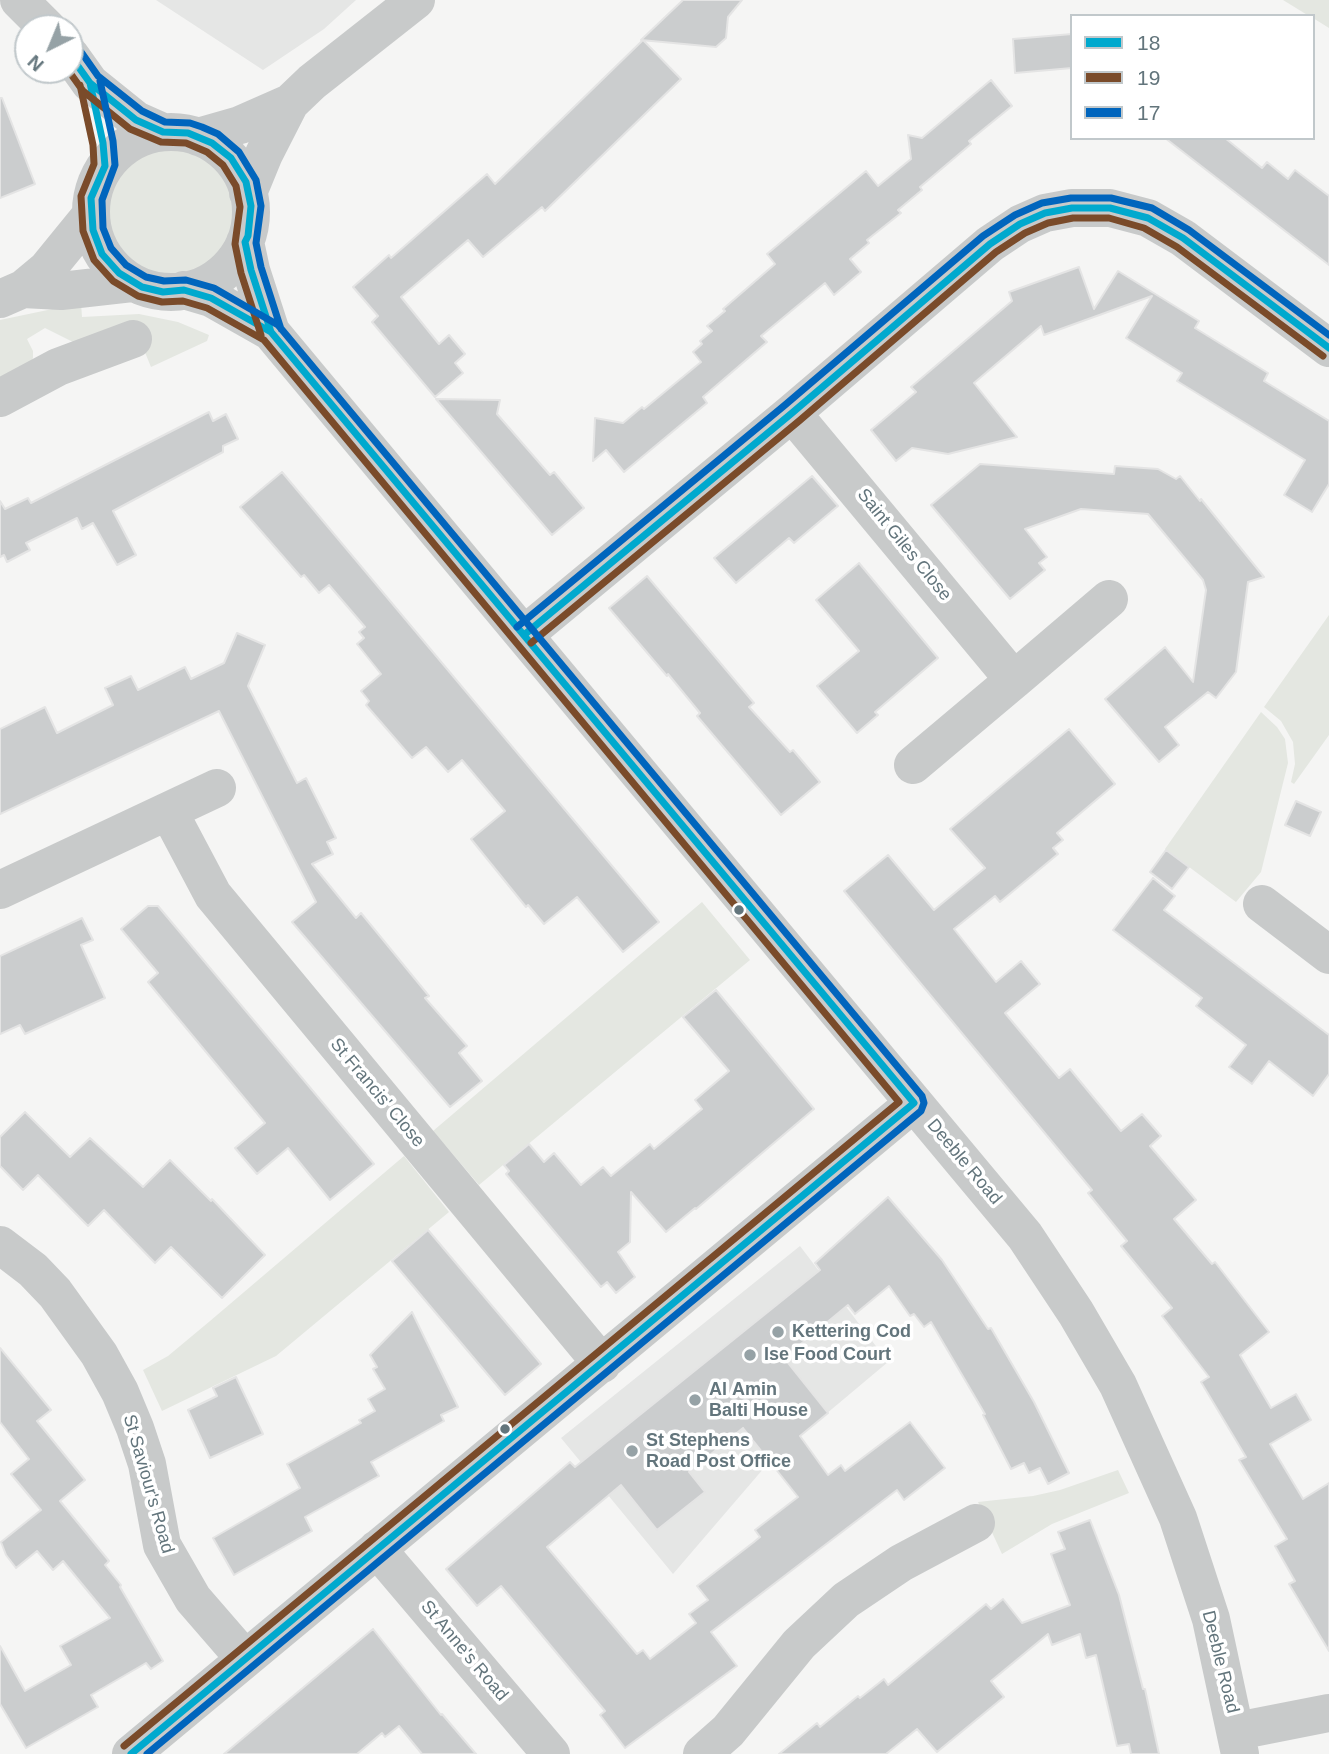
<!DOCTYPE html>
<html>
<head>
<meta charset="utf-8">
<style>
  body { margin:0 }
  #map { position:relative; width:1329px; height:1754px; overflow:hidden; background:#f5f5f4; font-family:Arial,sans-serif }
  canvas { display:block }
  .legend { position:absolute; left:1070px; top:14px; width:245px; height:126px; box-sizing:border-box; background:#fff; border:2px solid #c1c8cb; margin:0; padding:9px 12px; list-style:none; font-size:21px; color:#63757c }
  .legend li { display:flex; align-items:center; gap:14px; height:35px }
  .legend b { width:35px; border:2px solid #c1c8cb }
  .north { position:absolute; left:14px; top:14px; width:70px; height:70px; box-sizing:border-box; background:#fff; border:2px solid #c1c8cb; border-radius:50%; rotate:223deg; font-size:19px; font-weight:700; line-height:28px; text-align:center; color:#63757c }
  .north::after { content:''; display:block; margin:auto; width:24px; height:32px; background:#96a2a6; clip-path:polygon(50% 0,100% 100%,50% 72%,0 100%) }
</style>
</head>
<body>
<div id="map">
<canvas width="1329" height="1754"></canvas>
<ul class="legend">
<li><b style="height:9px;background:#00a9ce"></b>18</li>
<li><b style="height:9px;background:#7a4b2a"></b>19</li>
<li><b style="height:9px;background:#0065bd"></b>17</li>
</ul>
<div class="north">N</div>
</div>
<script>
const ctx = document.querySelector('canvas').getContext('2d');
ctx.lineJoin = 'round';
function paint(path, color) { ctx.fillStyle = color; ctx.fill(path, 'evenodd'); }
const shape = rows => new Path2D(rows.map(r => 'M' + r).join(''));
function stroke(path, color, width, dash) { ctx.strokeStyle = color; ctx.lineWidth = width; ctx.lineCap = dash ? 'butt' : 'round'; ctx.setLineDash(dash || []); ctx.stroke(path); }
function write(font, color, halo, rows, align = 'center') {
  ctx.font = font + ' Arial,sans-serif'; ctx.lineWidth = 7; ctx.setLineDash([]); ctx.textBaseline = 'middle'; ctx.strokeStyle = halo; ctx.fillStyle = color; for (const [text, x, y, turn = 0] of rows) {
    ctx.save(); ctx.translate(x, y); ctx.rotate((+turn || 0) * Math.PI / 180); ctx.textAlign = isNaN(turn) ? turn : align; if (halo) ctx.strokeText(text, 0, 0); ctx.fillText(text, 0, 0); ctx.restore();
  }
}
const built = shape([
  [156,0,356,0,324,29,263,70],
  [800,1246,888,1362,770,1461,673,1574,561,1438]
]);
const green = shape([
  [1283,0,1329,0,1329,28,1313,18,1313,16,1309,16],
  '109 212a62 62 0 1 1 124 0a62 62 0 1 1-124 0Z',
  [81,303,82,317,139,314,178,322,209,335,207,341,151,367,133,323,75,343,45,328,27,339,33,351,33,358,29,365,0,384,0,320],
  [1329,615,1329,735,1294,784,1291,782,1295,764,1293,742,1281,721,1264,707],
  [1261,712,1277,727,1285,739,1288,763,1261,872,1236,902,1165,849],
  [702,902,750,960,479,1185,433,1131],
  [404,1156,449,1212,276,1356,162,1411,143,1370,168,1356,210,1321],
  [1118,1470,1129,1493,1052,1524,1002,1554,978,1502,1033,1496,1060,1490]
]);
const building = shape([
  [683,0,742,0,728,17,726,38,716,47,641,40,683,0],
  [1072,34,1072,68,1015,73,1013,39,1072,34],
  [643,40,681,79,545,211,542,207,483,257,468,240,401,297,439,344,449,335,465,354,455,363,463,373,435,397,372,322,378,316,353,287,389,255,391,258,487,174,495,184,643,40],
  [991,80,1012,106,969,141,971,144,920,187,922,190,898,210,901,213,867,240,869,243,850,259,861,272,834,295,825,283,761,336,767,342,703,397,707,403,624,472,606,450,593,461,595,418,623,423,642,407,644,409,701,362,693,352,702,344,700,341,712,331,707,326,725,311,723,309,775,264,767,254,866,171,878,186,911,159,908,135,922,138,991,80],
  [0,98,2,98,35,184,0,198,0,98],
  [1165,138,1225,138,1262,168,1267,162,1288,179,1295,170,1329,196,1329,265,1165,138],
  [1079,267,1094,309,1118,271,1199,321,1195,328,1268,373,1264,381,1329,421,1329,484,1312,512,1284,495,1305,460,1177,381,1182,373,1126,338,1152,296,1044,335,1041,326,974,383,1017,437,948,454,912,448,896,461,871,430,916,392,911,387,1012,301,1009,292,1079,267],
  [436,399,500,400,497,414,550,475,554,472,584,508,552,535,436,399],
  [209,412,213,421,226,414,238,439,223,446,223,452,113,511,136,555,117,565,93,523,82,529,77,518,26,543,30,550,7,562,4,555,0,557,0,501,5,509,28,498,31,503,209,412],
  [980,464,1114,474,1115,466,1158,469,1176,479,1180,476,1200,501,1201,499,1264,577,1248,582,1236,672,1216,698,1208,692,1165,727,1179,745,1159,762,1105,699,1165,647,1193,682,1206,590,1203,580,1148,514,1081,509,1025,529,1047,557,1039,563,1045,570,1010,599,931,505,980,464],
  [282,472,659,922,623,952,577,897,544,924,528,905,526,907,471,839,505,811,462,760,448,772,426,747,412,758,366,705,369,701,361,691,381,674,357,644,364,638,359,632,365,627,329,585,319,593,304,575,301,577,240,507,282,472],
  [812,476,838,506,794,543,789,538,736,583,714,558,812,476],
  [859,563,938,658,875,712,878,715,857,733,817,686,859,651,816,600,859,563],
  [647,576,754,703,749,707,790,752,793,750,820,782,781,815,697,716,700,713,668,674,667,676,609,608,647,576],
  [237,633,265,645,248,686,297,783,306,778,336,838,327,842,333,854,312,864,356,918,361,913,429,996,425,998,467,1046,459,1053,482,1081,450,1107,292,922,316,902,219,711,0,814,0,729,45,707,57,733,113,705,105,688,131,676,138,690,185,667,191,679,224,663,237,633],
  [1069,729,1115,784,1057,833,1063,840,1053,848,1058,854,1000,902,995,896,954,929,996,982,1021,961,1040,984,1005,1013,1059,1078,1070,1069,1121,1131,1142,1114,1161,1136,1150,1146,1196,1200,1174,1219,1212,1264,1215,1262,1269,1332,1240,1355,1271,1408,1296,1394,1311,1420,1270,1444,1303,1499,1329,1483,1329,1651,1289,1584,1295,1581,1275,1546,1287,1539,1239,1460,1246,1457,1201,1382,1209,1377,1162,1316,1172,1308,1121,1246,1127,1241,1088,1193,1092,1190,844,891,888,855,934,910,985,868,950,829,1069,729],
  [1296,801,1321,812,1310,836,1285,825,1296,801],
  [1166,850,1189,867,1172,889,1150,872,1166,850],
  [1153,878,1175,896,1164,910,1329,1035,1329,1074,1313,1096,1269,1061,1252,1084,1229,1067,1246,1045,1196,1006,1202,998,1113,930,1153,878],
  [148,906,158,906,374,1164,330,1200,288,1148,257,1174,235,1148,265,1123,148,982,158,973,121,929,148,906],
  [82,918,93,940,81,945,105,998,25,1034,20,1025,0,1034,0,956,82,918],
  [716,990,814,1109,696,1209,695,1208,666,1232,631,1192,630,1242,618,1252,635,1277,616,1293,607,1282,601,1287,506,1174,509,1171,504,1165,529,1144,544,1162,554,1153,581,1185,603,1167,611,1176,650,1144,654,1149,702,1109,695,1100,729,1071,683,1017,716,990],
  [25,1112,70,1157,90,1138,143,1187,170,1160,211,1201,212,1199,265,1255,222,1298,171,1247,155,1263,104,1210,88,1226,38,1175,23,1190,0,1166,0,1137,25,1112],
  [888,1197,942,1260,988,1329,991,1328,1034,1402,1069,1473,1048,1484,1040,1468,1029,1473,1024,1463,1011,1469,983,1415,985,1414,931,1322,924,1327,914,1314,910,1316,889,1286,855,1314,848,1305,784,1358,828,1413,800,1436,828,1475,841,1465,845,1471,910,1422,945,1468,904,1500,897,1490,711,1632,737,1666,625,1748,600,1715,605,1711,501,1586,477,1606,446,1569,570,1462,575,1467,820,1270,815,1263,888,1197],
  [743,1428,798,1497,755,1530,760,1537,754,1542,697,1586,708,1600,689,1614,696,1623,650,1659,643,1650,637,1654,547,1547,621,1485,657,1530,705,1492,689,1472,743,1428],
  [428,1230,541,1364,505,1395,392,1261,428,1230],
  [412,1312,458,1407,441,1415,444,1421,371,1462,379,1476,305,1517,312,1531,234,1575,213,1538,300,1488,287,1464,361,1423,359,1420,375,1411,368,1399,385,1389,373,1369,377,1367,370,1355,412,1312],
  [0,1348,51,1410,37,1421,85,1480,60,1501,109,1561,105,1565,121,1585,120,1587,163,1661,151,1669,146,1663,91,1695,98,1707,26,1748,0,1704,0,1646,25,1691,71,1665,60,1646,110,1618,63,1561,53,1570,37,1551,16,1568,6,1555,1,1542,41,1510,11,1474,29,1459,0,1422,0,1348],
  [236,1377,263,1434,210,1458,188,1410,217,1396,213,1388,236,1377],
  [1090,1520,1119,1595,1143,1689,1145,1689,1159,1754,1131,1754,1129,1744,1117,1746,1096,1655,1086,1658,1080,1634,1052,1645,1048,1634,991,1681,1004,1697,937,1752,917,1729,886,1754,779,1754,817,1723,820,1727,858,1696,860,1698,884,1679,888,1685,986,1604,991,1609,1003,1599,1022,1623,1070,1605,1051,1554,1065,1549,1058,1532,1090,1520],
  [373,1629,441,1715,442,1714,476,1754,422,1754,399,1726,385,1737,382,1733,357,1754,224,1754,373,1629]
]);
const minor = shape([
  [19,0,47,28],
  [70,55,90,83,136,120,163,132],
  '91 212a80 80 0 1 1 160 0a80 80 0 1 1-160 0Z',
  [198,137,240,125,290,103],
  [248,193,264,154,290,103,312,82,416,0],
  [245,242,251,270,271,332],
  [23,289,61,291,132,283],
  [184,290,211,298,271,332,1025,1236,1076,1313,1118,1385,1178,1518,1211,1619,1240,1754],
  [0,299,23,289,47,269,91,215],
  [0,398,58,367,133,339],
  [792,413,1014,680,913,765],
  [524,635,792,413,990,244,1020,224,1045,213,1072,208,1110,208,1148,218,1183,238,1329,348],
  [1014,680,1109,599],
  [169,812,213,895,602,1364],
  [0,890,217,788],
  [1262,904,1329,955],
  [0,1245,33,1270,55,1293,99,1354,120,1392,135,1428,147,1464,162,1545,193,1599,245,1659],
  [377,1549,551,1754],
  [1237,1731,1329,1713],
  [131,1754,914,1103],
  [702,1754,728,1731,799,1644,846,1600,901,1563,976,1523]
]);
const bus1 = shape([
  [70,55,90,83,136,120,163,132,188,133,212,143,231,158,246,182,251,206,248,236,245,242,251,270,271,332],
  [90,83,103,143,105,166,91,198,93,230,102,254,119,273,142,287,163,292,184,290,211,298,271,332,914,1103,131,1754],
  [524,635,792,413,990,244,1020,224,1045,213,1072,208,1110,208,1148,218,1183,238,1329,348]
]);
const bus2 = shape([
  [68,70,83,91,130,129,161,142,186,143,207,152,223,165,236,186,240,207,235,244,241,273,261,335],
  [80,85,93,145,94,164,81,196,83,231,94,260,113,281,138,296,162,302,183,301,207,308,264,340,899,1102,124,1746],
  [531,643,799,421,996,252,1025,233,1048,223,1073,218,1109,218,1144,228,1177,247,1323,356]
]);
const bus3 = shape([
  [79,49,98,76,142,111,165,122,190,123,202,127,218,134,239,152,256,180,261,206,256,243,261,267,281,329],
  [100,81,113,141,115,165,102,200,103,228,111,248,126,265,146,277,164,281,186,280,214,288,278,325,922,1096,924,1103,921,1111,147,1754],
  [517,627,785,405,983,236,1015,215,1042,203,1071,198,1111,198,1152,208,1189,230,1329,335]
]);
const markers = [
  [739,910,6,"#63757c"],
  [778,1332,7,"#96a2a6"],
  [750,1355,7,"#96a2a6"],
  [695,1400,7,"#96a2a6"],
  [505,1429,6,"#63757c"],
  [632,1451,7,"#96a2a6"]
];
const streetNames = [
  ["Saint Giles Close",904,545,51],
  ["St Francis' Close",377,1093,50],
  ["Deeble Road",964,1162,50],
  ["St Saviour's Road",148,1484,74],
  ["St Anne's Road",464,1651,50],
  ["Deeble Road",1220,1662,76]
];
const poiNames = [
  ["Kettering Cod",792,1332],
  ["Ise Food Court",764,1355],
  ["Al Amin",709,1390],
  ["Balti House",709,1411],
  ["St Stephens",646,1441],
  ["Road Post Office",646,1462]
];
paint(built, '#e5e6e5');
paint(green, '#e4e7e1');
paint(building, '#cbcdce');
stroke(building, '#e4e4e4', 2);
stroke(minor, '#c8caca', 38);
stroke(bus1, '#00a9ce', 7);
stroke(bus2, '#7a4b2a', 7);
stroke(bus3, '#0065bd', 7);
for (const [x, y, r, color] of markers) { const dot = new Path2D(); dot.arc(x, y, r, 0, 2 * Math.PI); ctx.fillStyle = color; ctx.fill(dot); stroke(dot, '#fff', 2.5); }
write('18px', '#63757c', '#fff', streetNames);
write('bold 18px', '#63757c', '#fff', poiNames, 'left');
</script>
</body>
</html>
